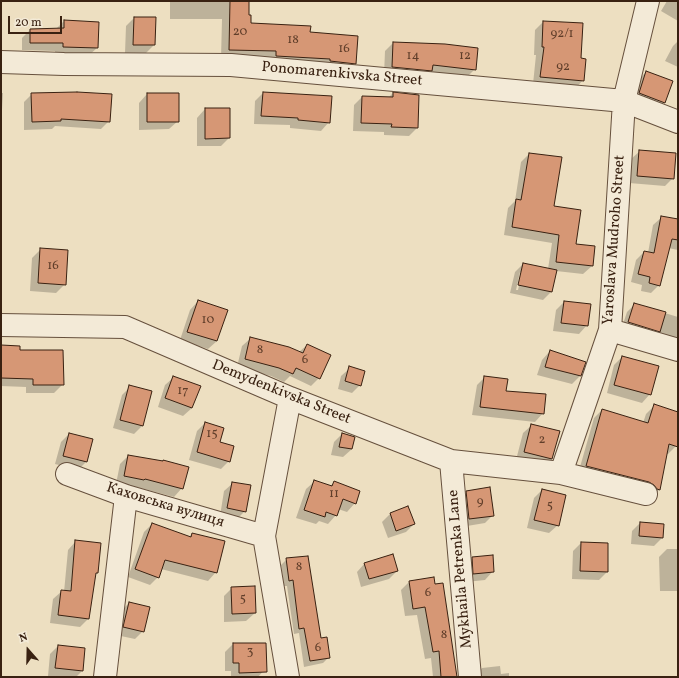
<!DOCTYPE html>
<html>
<head>
<meta charset="utf-8">
<style>
  body { margin:0 }
  #map { position:relative; width:679px; height:678px; overflow:hidden; background:#eddfc1; font-family:Vollkorn,serif }
  canvas { display:block }
  .frame { position:absolute; inset:0; border:2px solid #392111; pointer-events:none }
  .north { position:absolute; left:8px; top:630px; width:40px; height:40px; -webkit-text-stroke:3px #f3ead7; paint-order:stroke; rotate:340deg; font-size:11px; font-weight:700; line-height:16px; text-align:center; color:#392111 }
  .north::after { content:''; display:block; margin:auto; width:14px; height:18px; background:#392111; clip-path:polygon(50% 0,100% 100%,50% 72%,0 100%) }
  .scale { position:absolute; left:8px; top:16px; width:54px; height:18px; box-sizing:border-box; border:2px solid #392111; border-top:0; padding-left:5px; font-size:12px; line-height:14px; white-space:nowrap; color:#392111; -webkit-text-stroke:3px #f3ead7; paint-order:stroke }
</style>
</head>
<body>
<div id="map">
<canvas width="679" height="678"></canvas>
<div class="frame"></div>
<div class="north">N</div>
<div class="scale">20 m</div>
</div>
<script>
const ctx = document.querySelector('canvas').getContext('2d');
ctx.lineJoin = 'round';
function paint(path, color) { ctx.fillStyle = color; ctx.fill(path, 'evenodd'); }
const shape = rows => new Path2D(rows.map(r => 'M' + r).join(''));
function stroke(path, color, width, dash) { ctx.strokeStyle = color; ctx.lineWidth = width; ctx.lineCap = dash ? 'butt' : 'round'; ctx.setLineDash(dash || []); ctx.stroke(path); }
function write(font, color, halo, rows, align = 'center') {
  ctx.font = font + ' Vollkorn,serif'; ctx.lineWidth = 3; ctx.setLineDash([]); ctx.textBaseline = 'middle'; ctx.strokeStyle = halo; ctx.fillStyle = color; for (const [text, x, y, turn = 0] of rows) {
    ctx.save(); ctx.translate(x, y); ctx.rotate((+turn || 0) * Math.PI / 180); ctx.textAlign = isNaN(turn) ? turn : align; if (halo) ctx.strokeText(text, 0, 0); ctx.fillText(text, 0, 0); ctx.restore();
  }
}
const shadow = shape([
  [170,1,248,1,248,16,250,24,309,33,355,63,346,72,221,58,222,19,170,19],
  [667,1,678,1,678,21,661,11],
  [134,18,154,45,146,53,125,53,126,26],
  [64,21,97,48,88,56,55,54,55,51,22,50,22,38,30,30,56,29],
  [543,22,580,59,583,80,575,89,533,84,536,55,534,55,535,30],
  [678,41,678,67,665,61,673,46],
  [393,43,475,69,467,77,384,75,385,51],
  [646,72,672,81,664,103,656,111,631,101,638,80],
  [1,93,3,93,1,126],
  [263,93,329,122,321,131,290,128,290,125,254,124,255,101],
  [393,93,417,128,409,136,384,135,384,132,353,131,354,105,362,97,388,98],
  [32,94,109,121,101,129,55,126,52,129,24,130,24,102],
  [147,94,178,121,169,129,139,130,139,103],
  [205,109,229,109,229,138,221,146,197,146,197,118],
  [640,151,673,178,665,186,629,183,631,159],
  [529,154,553,207,575,245,594,247,592,266,583,274,556,271,551,292,543,300,510,293,515,272,523,264,548,269,552,243,504,235,508,208,515,201,521,162],
  [520,272,522,272,518,290,516,290],
  [662,217,678,220,678,250,668,248,659,285,651,293,641,291,642,285,631,282,636,260,644,252,648,253,653,225],
  [41,249,65,284,56,293,30,291,32,258],
  [198,301,217,341,208,349,180,340,190,310],
  [564,302,587,325,579,334,553,331,556,310],
  [635,304,678,317,678,347,621,330,627,312],
  [251,338,299,352,307,345,319,378,311,386,290,376,284,382,271,376,237,367,242,346],
  [1,346,19,351,63,384,54,393,26,393,26,387,1,386],
  [550,351,580,376,572,384,537,375,542,360],
  [622,357,650,394,642,403,607,393,614,365],
  [350,368,360,385,352,393,338,389,341,376],
  [174,377,192,408,183,416,158,407,165,385],
  [485,377,505,392,543,413,535,422,472,415,477,385],
  [130,387,142,426,134,434,113,428,122,395],
  [654,406,678,413,678,440,676,446,668,454,666,454,659,490,651,498,578,474,594,418,602,410,643,423,646,414],
  [205,423,219,443,229,461,221,469,189,460,197,431],
  [532,425,552,459,543,467,516,460,523,433],
  [69,434,92,440,86,462,78,470,55,464,61,442],
  [342,434,352,449,343,457,331,455,334,442],
  [128,456,182,488,174,497,137,487,135,488,116,484,120,464],
  [315,481,330,486,334,483,355,503,347,512,338,509,336,515,328,524,319,521,316,524,296,518,306,489],
  [233,483,245,511,237,519,220,516,224,491],
  [542,490,558,525,549,533,527,528,534,498],
  [467,491,493,515,485,523,461,527,458,500],
  [390,514,414,524,406,532,388,538,382,522],
  [640,523,662,538,654,546,631,544,632,531],
  [152,524,189,537,192,534,216,572,208,581,161,569,158,577,150,585,128,577,144,532],
  [76,541,98,572,94,575,88,619,80,627,50,623,53,599,62,591,64,592,68,550],
  [581,543,607,572,599,580,572,579,573,551],
  [667,549,678,549,678,591,660,591,659,557],
  [472,558,493,571,485,580,466,582,464,566],
  [287,559,320,639,329,657,323,663,304,667,299,633,294,634,287,586,284,586,281,565],
  [365,563,397,571,389,579,361,587,357,572],
  [433,578,457,677,433,677,431,658,425,659,417,615,405,616,401,590,409,582],
  [232,588,255,613,246,621,224,622,224,596],
  [129,603,143,631,135,639,116,635,121,611],
  [233,644,266,668,258,677,231,677,231,671,225,671,225,652],
  [58,646,84,649,82,671,76,677,48,676,50,654],
  [500,666,501,674,509,673,509,677,474,677,482,668]
]);
const building = shape([
  [230,1,249,1,249,15,251,15,251,23,311,26,310,32,358,36,356,64,330,61,330,59,276,56,276,51,229,50,230,1],
  [134,17,156,17,155,45,133,45,134,17],
  [64,20,99,22,98,48,63,47,63,43,30,43,30,29,64,28,64,20],
  [543,21,583,23,581,58,586,59,584,81,540,77,544,47,542,47,543,21],
  [393,42,445,44,478,48,476,70,433,65,432,71,392,67,393,42],
  [646,71,673,81,665,103,639,93,646,71],
  [77,92,112,94,110,122,61,119,61,121,32,122,31,93,77,92],
  [263,92,332,96,330,123,298,120,298,118,261,116,263,92],
  [393,92,419,95,418,128,391,127,392,124,361,123,362,96,393,97,393,92],
  [147,93,179,93,179,122,147,122,147,93],
  [205,108,230,108,230,138,205,139,205,108],
  [639,150,676,153,674,179,637,176,639,150],
  [529,153,562,157,554,206,581,210,576,244,595,246,593,266,556,262,559,235,512,227,516,199,521,200,529,153],
  [661,216,678,219,678,240,672,239,660,286,649,283,650,277,638,274,644,251,654,253,661,216],
  [40,248,68,250,66,285,38,283,40,248],
  [523,263,557,270,552,292,518,285,523,263],
  [198,300,228,310,217,341,187,332,198,300],
  [564,301,591,304,588,326,561,323,564,301],
  [634,303,666,312,660,332,628,322,634,303],
  [250,337,289,347,303,353,307,344,331,355,320,379,296,368,293,374,279,368,245,359,250,337],
  [1,345,20,346,20,350,63,350,64,385,33,385,33,379,1,378,1,345],
  [550,350,586,362,581,376,545,367,550,350],
  [622,356,659,366,651,395,614,385,622,356],
  [349,366,365,371,361,386,345,381,349,366],
  [173,376,201,386,192,408,165,398,173,376],
  [484,376,508,379,506,391,546,394,544,414,480,407,484,376],
  [129,385,152,391,143,426,120,420,129,385],
  [654,404,678,412,678,447,669,444,660,490,657,489,654,485,649,482,586,466,602,409,648,423,654,404],
  [205,422,224,428,220,442,234,446,230,462,197,452,205,422],
  [531,424,560,431,552,459,524,452,531,424],
  [69,433,93,439,87,462,63,456,69,433],
  [342,433,355,437,352,449,339,447,342,433],
  [128,455,163,461,163,460,189,467,183,489,145,479,144,480,124,476,128,455],
  [314,480,332,486,334,481,360,491,356,504,343,499,337,516,326,512,325,517,304,510,314,480],
  [232,482,251,485,246,512,227,508,232,482],
  [490,487,494,516,469,519,466,491,490,487],
  [542,489,566,495,559,526,534,520,542,489],
  [408,506,415,524,396,531,390,513,408,506],
  [640,522,664,524,663,538,639,536,640,522],
  [152,523,191,537,192,533,225,541,217,573,165,560,159,578,135,569,152,523],
  [75,540,101,543,98,573,96,573,89,619,58,615,61,590,71,591,75,540],
  [581,542,608,543,608,572,580,571,581,542],
  [393,554,398,571,369,579,364,563,393,554],
  [493,555,494,572,473,574,472,557,493,555],
  [308,556,321,638,327,637,330,658,310,661,304,628,299,629,293,580,289,581,286,558,308,556],
  [434,577,435,584,443,583,457,677,441,677,439,651,433,652,425,607,413,609,409,581,434,577],
  [255,586,256,613,232,614,231,587,255,586],
  [129,602,150,607,144,632,123,627,129,602],
  [233,643,266,643,267,672,239,673,239,663,233,663,233,643],
  [58,645,85,648,83,671,55,668,58,645]
]);
const minor = shape([
  [1,62,64,64,231,65,624,101,678,122],
  [1,325,125,327,290,398,451,461,561,473,646,494],
  [610,330,678,350],
  [451,461,470,677],
  [561,473,610,330,624,101,648,1],
  [67,474,126,496,264,536],
  [105,677,126,496],
  [288,677,264,536,290,398]
]);
const numberNames = [
  ["20",240,33],
  ["92/1",562,35],
  ["18",293,41],
  ["16",344,50],
  ["14",413,57],
  ["12",465,57],
  ["92",563,68],
  ["16",53,267],
  ["10",208,321],
  ["8",260,351],
  ["6",305,361],
  ["17",183,392],
  ["15",212,435],
  ["2",542,441],
  ["11",334,495],
  ["9",480,503],
  ["5",550,507],
  ["8",299,568],
  ["6",428,594],
  ["5",243,600],
  ["8",444,636],
  ["6",318,649],
  ["3",250,653]
];
const streetNames = [
  ["Ponomarenkivska Street",342,75,5],
  ["Yaroslava Mudroho Street",615,240,-86],
  ["Demydenkivska Street",281,393,22],
  ["Каховська вулиця",165,506,17],
  ["Mykhaila Petrenka Lane",461,569,-95]
];
paint(shadow, '#0003');
paint(building, '#d69775');
stroke(building, '#392111', 1);
stroke(minor, '#66503d', 24);
stroke(minor, '#f3ead7', 22);
write('13px', '#603e2a', null, numberNames);
write('15px', '#392111', '#f3ead7', streetNames);
</script>
</body>
</html>
